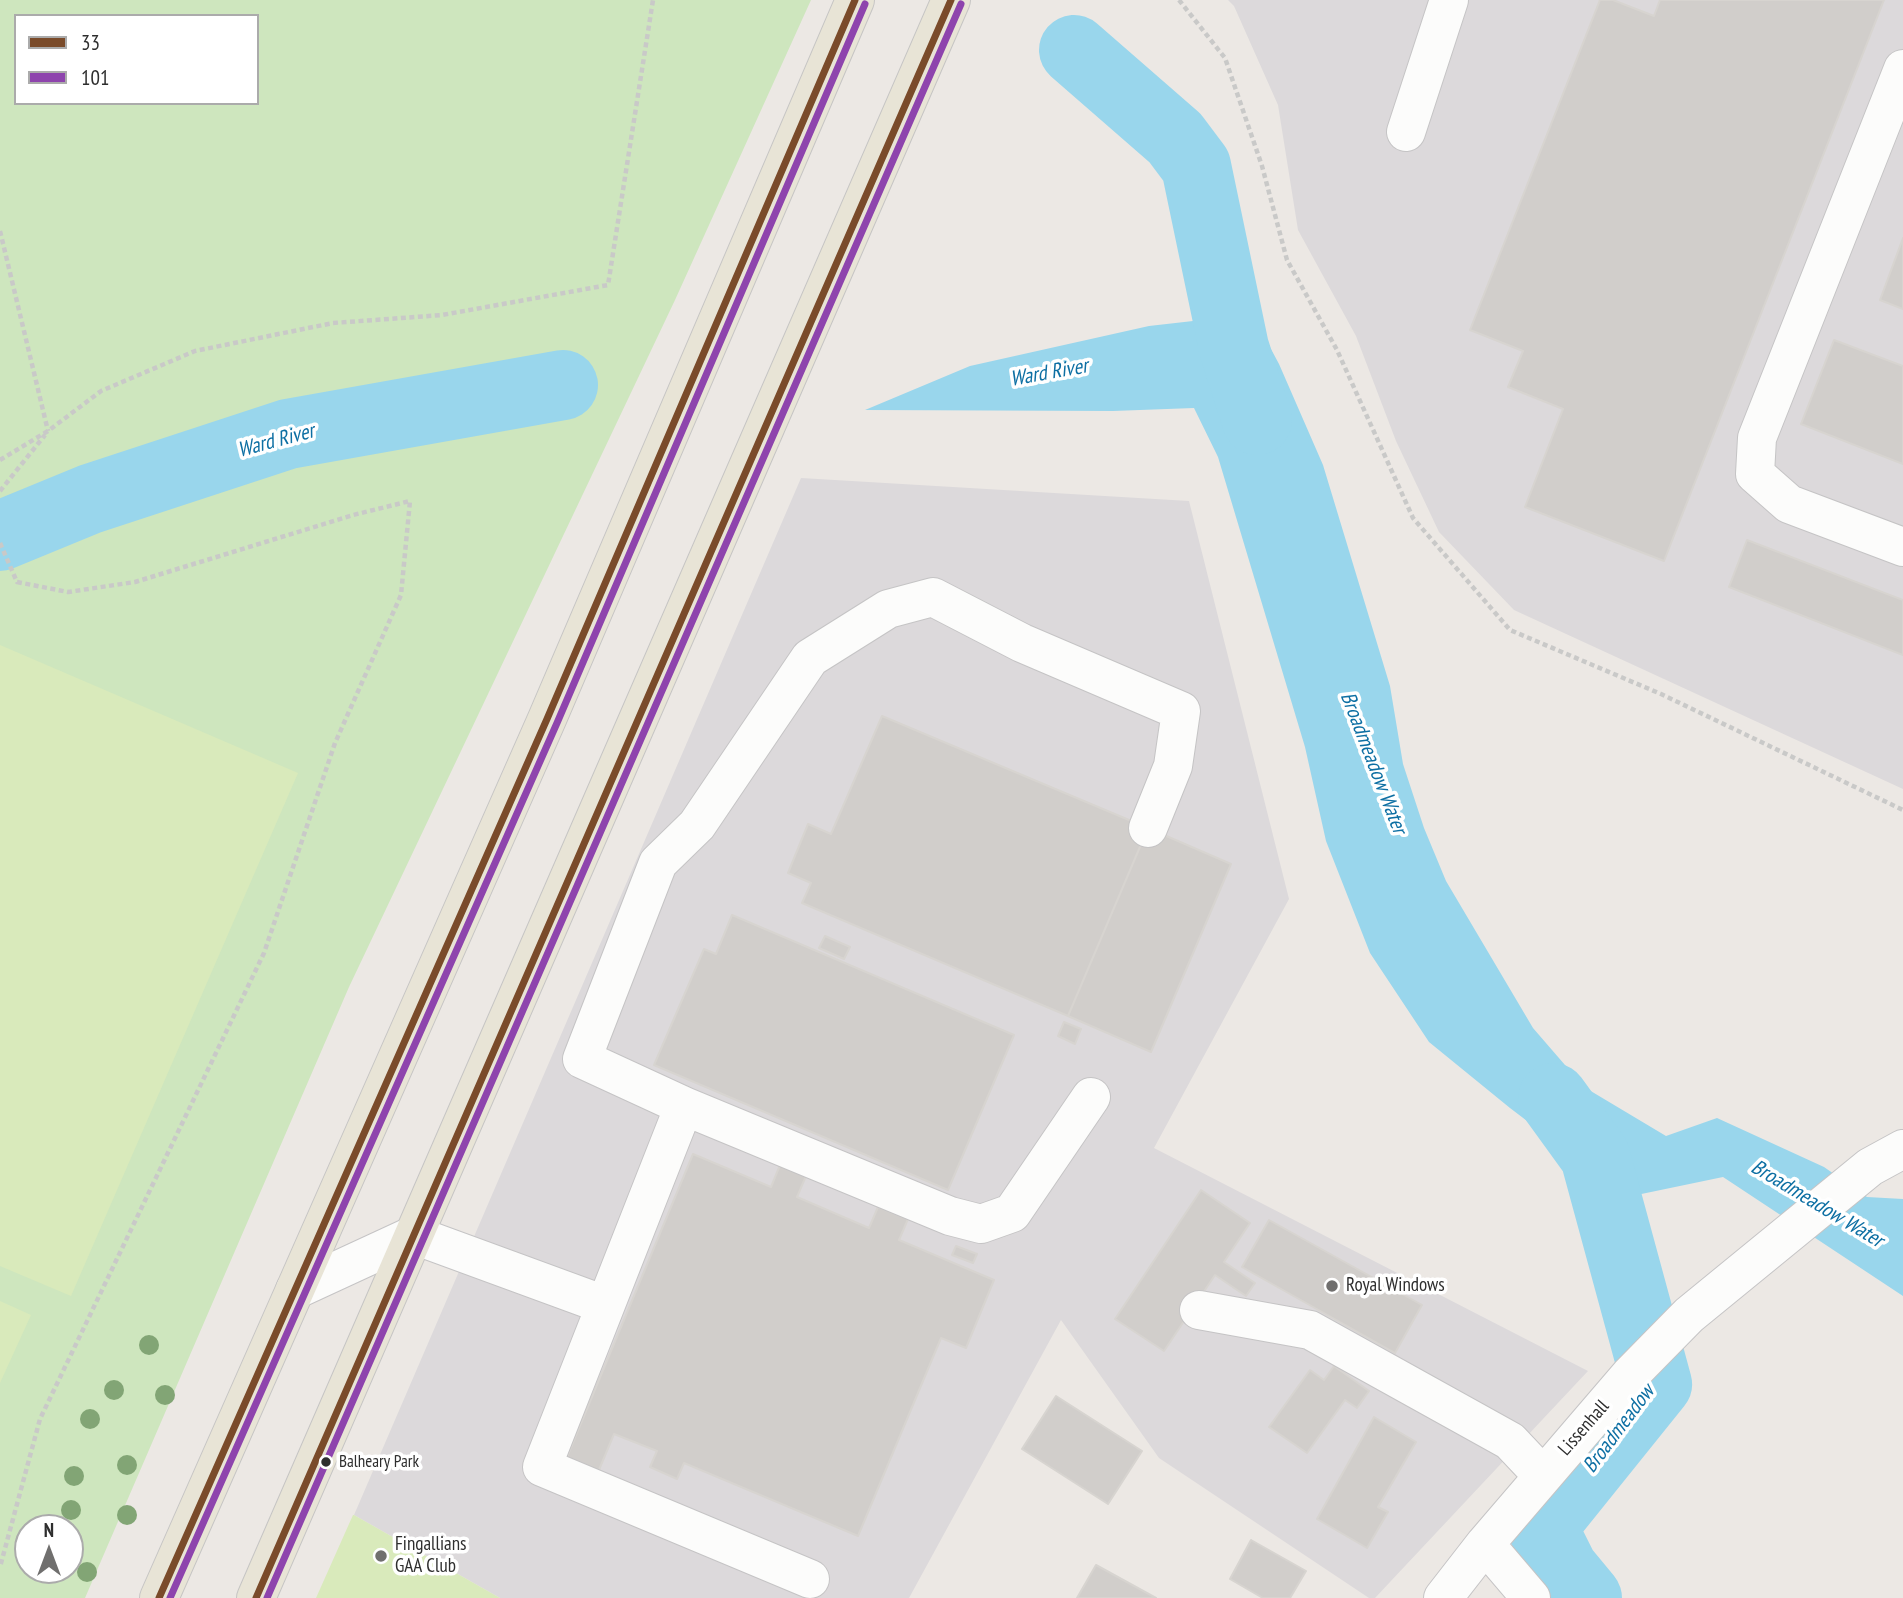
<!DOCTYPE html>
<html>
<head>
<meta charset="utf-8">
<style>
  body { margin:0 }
  #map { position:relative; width:1903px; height:1598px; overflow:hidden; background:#ece8e4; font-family:"PT Sans Narrow",sans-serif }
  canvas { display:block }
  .legend { position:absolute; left:14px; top:14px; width:245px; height:91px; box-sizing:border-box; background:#fff; border:2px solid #ababab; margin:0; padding:9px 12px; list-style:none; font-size:21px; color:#2e2e2e }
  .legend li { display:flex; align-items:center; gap:14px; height:35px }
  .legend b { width:35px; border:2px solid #ababab }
  .north { position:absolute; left:14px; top:1514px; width:70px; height:70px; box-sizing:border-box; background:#fff; border:2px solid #ababab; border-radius:50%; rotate:0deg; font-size:19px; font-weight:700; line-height:28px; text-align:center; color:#2e2e2e }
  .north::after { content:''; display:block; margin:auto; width:24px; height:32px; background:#706f6e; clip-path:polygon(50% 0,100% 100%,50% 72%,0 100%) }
</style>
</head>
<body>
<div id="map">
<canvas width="1903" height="1598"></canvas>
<ul class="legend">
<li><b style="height:9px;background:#7a4b2a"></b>33</li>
<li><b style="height:9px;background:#8e44ad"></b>101</li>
</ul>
<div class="north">N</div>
</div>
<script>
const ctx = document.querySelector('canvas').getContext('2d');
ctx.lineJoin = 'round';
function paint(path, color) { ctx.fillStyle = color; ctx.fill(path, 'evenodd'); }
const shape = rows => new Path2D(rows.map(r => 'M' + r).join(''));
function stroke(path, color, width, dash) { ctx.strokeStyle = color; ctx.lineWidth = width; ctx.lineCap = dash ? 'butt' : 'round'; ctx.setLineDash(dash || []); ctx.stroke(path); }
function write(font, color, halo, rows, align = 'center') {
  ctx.font = font + ' "PT Sans Narrow",sans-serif'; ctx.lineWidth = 7; ctx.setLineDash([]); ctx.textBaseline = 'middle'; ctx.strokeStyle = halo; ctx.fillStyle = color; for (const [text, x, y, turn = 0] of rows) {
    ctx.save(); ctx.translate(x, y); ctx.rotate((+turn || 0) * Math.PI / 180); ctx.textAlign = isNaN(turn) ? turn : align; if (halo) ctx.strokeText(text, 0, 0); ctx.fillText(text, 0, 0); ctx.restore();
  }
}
const industrial = shape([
  [1228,0,1903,0,1903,789,1514,610,1439,532,1396,441,1356,336,1298,230,1278,105,1234,6],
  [801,478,1189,501,1289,899,1154,1148,1588,1371,1375,1598,1369,1598,1159,1458,1061,1320,909,1598,500,1598,354,1515]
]);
const green = shape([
  [0,0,811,0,675,300,349,987,85,1598,0,1598],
  [16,16,257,16,257,103,16,103],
  [28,1528,70,1528,70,1570,28,1570]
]);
const pitch = shape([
  [0,645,298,773,71,1296,0,1266],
  [0,1301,31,1315,0,1383],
  [353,1515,354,1515,500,1598,316,1598]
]);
const water = shape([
  [1193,321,1264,336,1279,364,1323,465,1390,686,1403,764,1424,828,1446,881,1533,1028,1584,1087,1666,1136,1717,1118,1824,1167,1867,1197,1903,1199,1903,1296,1723,1177,1627,1197,1510,1108,1429,1042,1370,953,1326,841,1305,747,1218,457,1194,408,1113,411,865,410,970,366,1149,326]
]);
const river = shape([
  [1074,50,1175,138,1196,166,1234,348,1257,420],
  [0,536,90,499,288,434,563,385],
  [1553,1098,1595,1156,1657,1384,1542,1527,1563,1569,1587,1598]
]);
const building = shape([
  [1600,0,1613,0,1654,16,1660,0,1884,0,1664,561,1525,507,1563,409,1508,387,1523,351,1470,330,1600,0],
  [1903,238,1903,309,1880,300,1903,238],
  [1834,340,1903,366,1903,464,1801,424,1834,340],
  [1747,540,1903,600,1903,655,1729,587,1747,540],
  [882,716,1148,828,1068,1016,802,903,811,883,788,873,808,824,831,834,882,716],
  [1148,828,1231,864,1151,1052,1068,1016,1148,828],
  [732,915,1014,1035,948,1190,654,1065,704,949,716,954,732,915],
  [825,936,850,947,844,959,819,948,825,936],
  [1064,1022,1081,1029,1075,1044,1058,1036,1064,1022],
  [693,1154,771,1187,780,1165,806,1176,797,1197,869,1228,878,1207,908,1219,899,1240,994,1280,966,1348,941,1338,858,1536,684,1463,677,1479,650,1467,657,1451,614,1434,596,1477,564,1464,693,1154],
  [1201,1190,1250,1223,1224,1262,1255,1283,1246,1296,1215,1275,1164,1351,1115,1319,1201,1190],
  [1269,1220,1422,1305,1395,1353,1242,1267,1269,1220],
  [956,1246,977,1254,973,1263,952,1255,956,1246],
  [1334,1366,1369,1391,1357,1408,1345,1400,1307,1453,1269,1427,1310,1370,1324,1380,1334,1366],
  [1056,1396,1142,1451,1108,1504,1022,1449,1056,1396],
  [1374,1417,1416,1442,1378,1507,1388,1512,1367,1548,1317,1519,1374,1417],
  [1251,1540,1306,1571,1290,1598,1263,1598,1230,1579,1251,1540],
  [1096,1565,1156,1598,1077,1598,1096,1565]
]);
const path = shape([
  [1179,0,1225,58,1262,166,1287,260,1337,350,1413,518,1510,630,1661,694,1903,810],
  [0,231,48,431],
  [0,460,48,431,101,391,195,351,333,323,442,315,608,285,653,0],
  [0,491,45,435],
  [0,543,17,582,68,592,135,582,353,515,410,501,401,595,335,743,264,953,40,1419,0,1567]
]);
const minor = shape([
  [1903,69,1757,438,1755,474,1789,504,1903,547],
  [1406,132,1449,0],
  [684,1106,950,1216,981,1224,1012,1213,1091,1097],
  [295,1290,414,1235,605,1305],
  [1199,1310,1310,1330,1510,1441,1543,1476],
  [1485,1544,1531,1598],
  [810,1579,542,1467,684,1106,582,1059,658,863,697,825,810,658,888,609,933,597,1022,643,1181,711,1173,766,1148,828],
  [1443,1598,1485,1544,1630,1375,1689,1315,1870,1167,1903,1149]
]);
const major = shape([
  [159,1598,547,719,855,0],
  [256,1598,951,0]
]);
const bus1 = shape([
  [159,1598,547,719,855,0],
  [256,1598,951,0]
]);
const bus2 = shape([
  [170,1598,557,723,865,4],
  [267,1598,961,4]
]);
const trees = [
  [149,1345],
  [114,1390],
  [165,1395],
  [90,1419],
  [127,1465],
  [74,1476],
  [71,1510],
  [127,1515],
  [87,1572]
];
const markers = [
  [1332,1286,7,"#706f6e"],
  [326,1462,6,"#2e2e2e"],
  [381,1556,7,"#706f6e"]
];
const busNames = [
  ["Balheary Park",339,1462]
];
const poiNames = [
  ["Royal Windows",1346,1286],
  ["Fingallians",395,1545],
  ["GAA Club",395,1567]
];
const streetNames = [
  ["Lissenhall",1584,1428,-49]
];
const waterNames = [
  ["Ward River",1049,373,-10],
  ["Ward River",276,441,-15],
  ["Broadmeadow Water",1373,763,69],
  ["Broadmeadow Water",1817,1204,31],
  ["Broadmeadow",1619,1429,-53]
];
paint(industrial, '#dcd9db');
paint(green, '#cee6be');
paint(pitch, '#d9eabb');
paint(water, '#99d6ec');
stroke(river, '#99d6ec', 70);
paint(building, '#d1cecb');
stroke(building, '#d7d4d0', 2);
stroke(minor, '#c5c4c5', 40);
stroke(major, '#c6c5c4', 40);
stroke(path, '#c9c9c8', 4.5, [5, 3.5]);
stroke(minor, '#fcfcfb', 38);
stroke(major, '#e8e4d6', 38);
stroke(bus1, '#7a4b2a', 7);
stroke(bus2, '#8e44ad', 7);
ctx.fillStyle = '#82a575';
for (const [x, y] of trees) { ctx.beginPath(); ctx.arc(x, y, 10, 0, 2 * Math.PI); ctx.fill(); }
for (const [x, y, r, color] of markers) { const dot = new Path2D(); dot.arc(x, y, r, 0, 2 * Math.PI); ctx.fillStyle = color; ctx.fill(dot); stroke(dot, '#fff', 2.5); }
write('17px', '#2e2e2e', '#fff', busNames, 'left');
write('19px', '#2e2e2e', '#fff', poiNames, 'left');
write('19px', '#2e2e2e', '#fff', streetNames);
write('italic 21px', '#0d6fa3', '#fff', waterNames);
</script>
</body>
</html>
